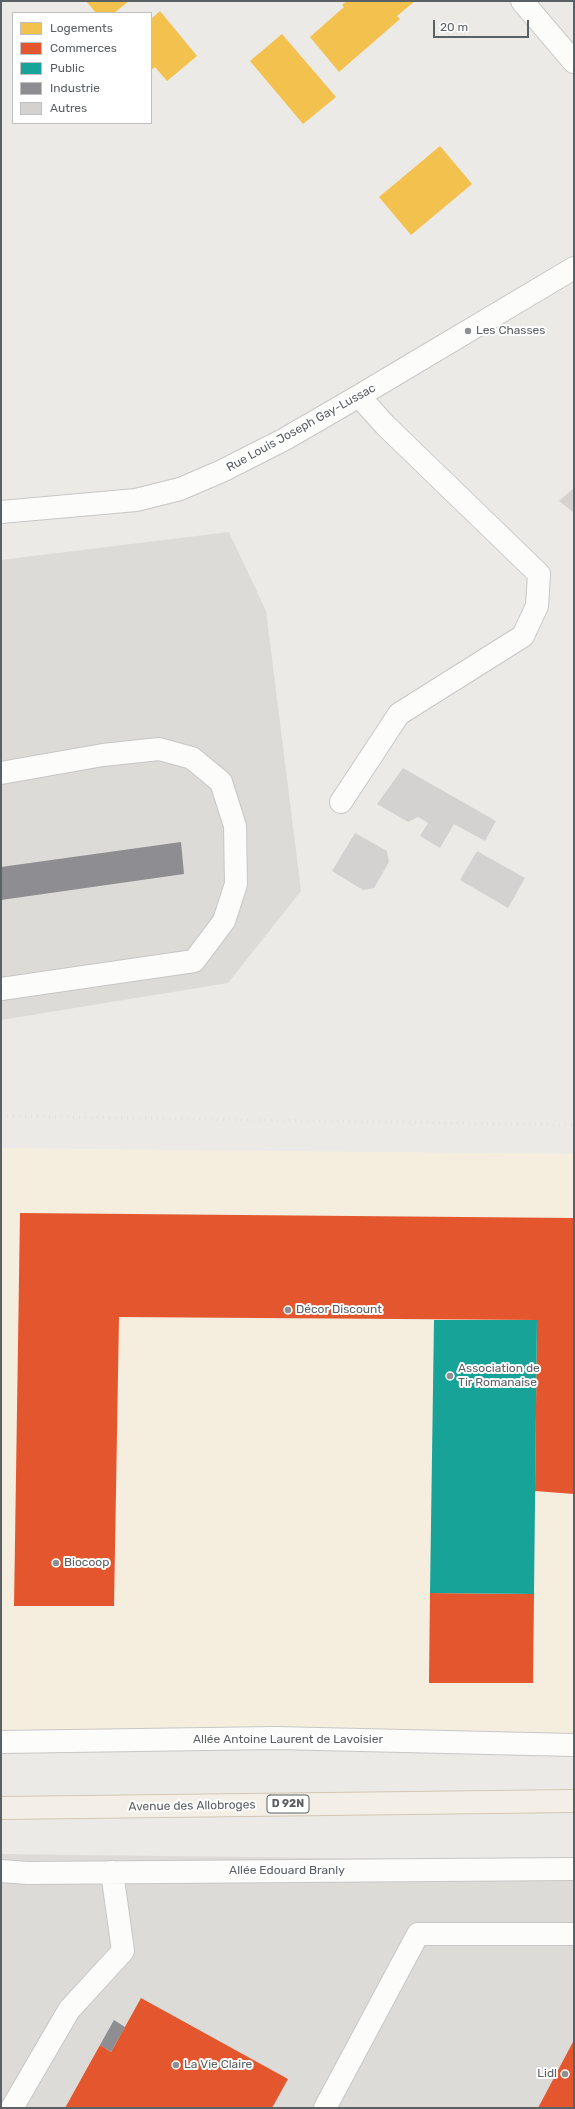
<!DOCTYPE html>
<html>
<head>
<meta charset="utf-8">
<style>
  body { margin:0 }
  #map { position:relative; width:575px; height:2109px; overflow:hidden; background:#ebeae6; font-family:Rubik,sans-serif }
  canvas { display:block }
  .frame { position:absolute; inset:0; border:2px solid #5b6064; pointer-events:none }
  .legend { position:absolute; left:12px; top:12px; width:140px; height:112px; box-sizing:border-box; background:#fff; border:1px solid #bdbfc1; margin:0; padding:5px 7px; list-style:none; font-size:12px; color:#5b6064 }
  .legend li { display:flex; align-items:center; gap:8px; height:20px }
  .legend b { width:20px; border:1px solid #bdbfc1 }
  .scale { position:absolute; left:433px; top:20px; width:96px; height:18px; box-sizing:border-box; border:2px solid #5b6064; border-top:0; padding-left:5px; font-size:12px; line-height:14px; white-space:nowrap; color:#5b6064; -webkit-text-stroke:3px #fff; paint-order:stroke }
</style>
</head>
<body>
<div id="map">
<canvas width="575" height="2109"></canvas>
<div class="frame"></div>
<ul class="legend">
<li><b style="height:11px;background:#f2c14e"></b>Logements</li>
<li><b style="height:11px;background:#e4572e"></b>Commerces</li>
<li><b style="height:11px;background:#17a398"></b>Public</li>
<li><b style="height:11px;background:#8d8d92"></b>Industrie</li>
<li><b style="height:11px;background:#d3d2d0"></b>Autres</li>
</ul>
<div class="scale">20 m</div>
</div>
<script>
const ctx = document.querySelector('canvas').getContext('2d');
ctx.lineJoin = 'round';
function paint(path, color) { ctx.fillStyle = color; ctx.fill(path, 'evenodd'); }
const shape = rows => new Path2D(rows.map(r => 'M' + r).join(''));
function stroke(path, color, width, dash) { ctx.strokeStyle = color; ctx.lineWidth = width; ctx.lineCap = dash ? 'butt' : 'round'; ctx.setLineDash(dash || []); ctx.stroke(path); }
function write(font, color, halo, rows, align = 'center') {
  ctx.font = font + ' Rubik,sans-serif'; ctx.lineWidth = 4; ctx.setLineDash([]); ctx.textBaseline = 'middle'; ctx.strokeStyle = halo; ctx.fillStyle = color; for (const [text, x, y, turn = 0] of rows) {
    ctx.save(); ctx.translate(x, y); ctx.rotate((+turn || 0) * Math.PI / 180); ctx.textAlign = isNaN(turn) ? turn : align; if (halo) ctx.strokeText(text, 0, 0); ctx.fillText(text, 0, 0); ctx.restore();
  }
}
const commercial = shape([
  [1,1148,574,1154,574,1733,1,1738]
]);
const industrial = shape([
  [229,532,266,611,301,891,228,983,1,1020,1,560],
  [1,1854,574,1861,574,2108,1,2108]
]);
const homes = shape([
  [86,1,129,1,114,13,96,13],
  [347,1,415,1,397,16,400,19,339,72,310,37,344,7,342,5],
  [160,11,197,56,167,81,155,67,151,70,151,19],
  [282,34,336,97,303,124,250,61],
  [440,146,472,184,411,235,379,197]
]);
const shops = shape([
  [20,1213,574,1218,574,1494,535,1491,537,1320,119,1317,114,1606,14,1606],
  [430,1593,534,1594,533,1683,429,1683],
  [141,1998,288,2079,272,2108,65,2108,100,2045,111,2052],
  [574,2040,574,2108,538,2108]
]);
const public = shape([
  [434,1320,537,1320,534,1594,430,1593]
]);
const industry = shape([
  [181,842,184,874,1,900,1,867],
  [114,2020,125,2027,111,2052,100,2045]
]);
const building = shape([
  [574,488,574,513,559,501],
  [403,768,496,821,485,841,454,824,440,848,420,836,428,823,418,817,408,822,377,804],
  [355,833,387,851,389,862,374,888,363,890,332,871],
  [477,851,525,878,508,908,460,880]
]);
const minor = shape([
  [522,1,574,62],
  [1,512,136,500,180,489,222,471,285,439,359,396,574,268],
  [1,773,103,755,159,749,192,758,221,782,235,826,236,884,224,921,194,961,1,989],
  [341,802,399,714,523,636,537,606,539,574,385,425,359,396],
  [1,1742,276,1738,574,1745],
  [1,1871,28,1873,574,1869],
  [12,2108,69,2010,123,1951,112,1872],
  [325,2108,418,1934,574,1934]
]);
const major = shape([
  [1,1808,574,1801]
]);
const rail = shape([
  [1,1116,574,1125]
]);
const markers = [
  [468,331,4,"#8d9092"],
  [288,1310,4,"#8d9092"],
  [450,1376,4,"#8d9092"],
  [56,1563,4,"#8d9092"],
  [176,2065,4,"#8d9092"],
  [565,2074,4,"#8d9092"]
];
const shields = [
  [288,1804,42]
];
const shieldNames = [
  ["D 92N",288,1804]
];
const poiNames = [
  ["Les Chasses",476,331],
  ["Décor Discount",296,1310],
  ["Association de",458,1369],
  ["Tir Romanaise",458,1383],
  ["Biocoop",64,1563],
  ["La Vie Claire",184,2065],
  ["Lidl",557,2074,"right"]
];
const streetNames = [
  ["Rue Louis Joseph Gay-Lussac",301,428,-29],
  ["Allée Antoine Laurent de Lavoisier",288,1740],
  ["Avenue des Allobroges",192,1806,-1],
  ["Allée Edouard Branly",287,1871]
];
paint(commercial, '#f5eede');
paint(industrial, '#dcdbd7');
paint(homes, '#f2c14e');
paint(shops, '#e4572e');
paint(public, '#17a398');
paint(industry, '#8d8d92');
paint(building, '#d3d2d0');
stroke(minor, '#c7c7c7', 24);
stroke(major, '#d4c7b3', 24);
stroke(minor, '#fcfcfb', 22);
stroke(major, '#f3efe7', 22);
stroke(rail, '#e2e2e2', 3, [1, 5]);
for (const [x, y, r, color] of markers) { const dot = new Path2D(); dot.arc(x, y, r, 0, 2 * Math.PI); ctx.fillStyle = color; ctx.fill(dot); stroke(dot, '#fff', 1.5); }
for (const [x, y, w] of shields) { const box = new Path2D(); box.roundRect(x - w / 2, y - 9, w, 18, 3); ctx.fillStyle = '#fff'; ctx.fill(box); stroke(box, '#5b6064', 1); }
write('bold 11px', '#5b6064', null, shieldNames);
write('12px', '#5b6064', '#fff', poiNames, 'left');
write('12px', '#5b6064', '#fff', streetNames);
</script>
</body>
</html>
